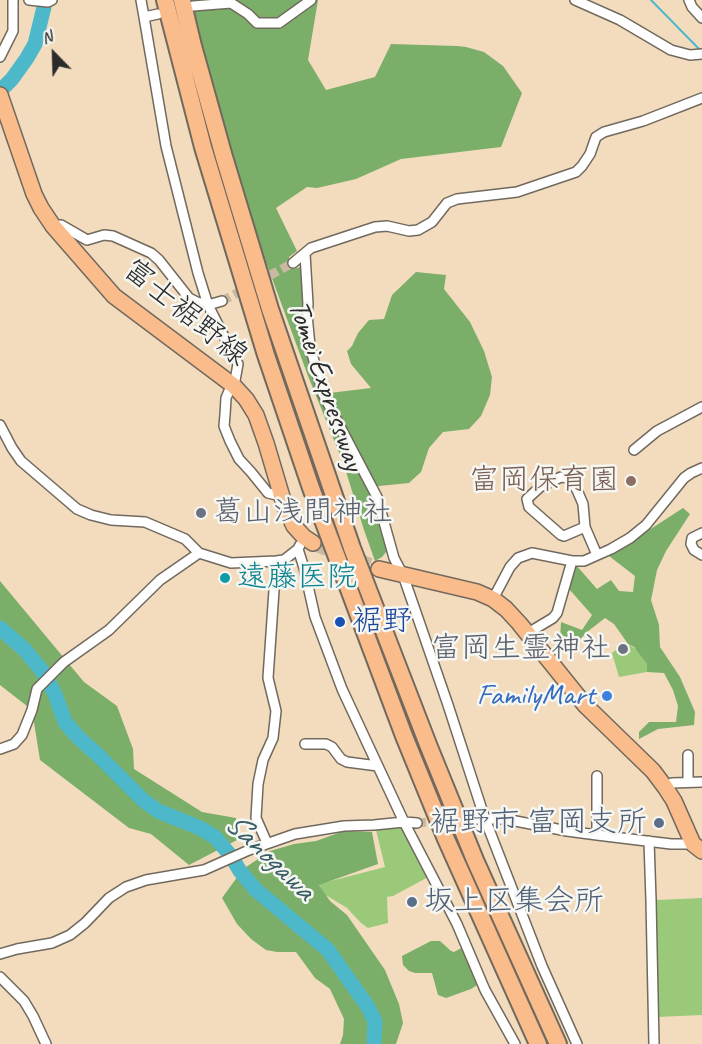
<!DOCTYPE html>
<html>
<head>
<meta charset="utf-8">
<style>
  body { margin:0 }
  #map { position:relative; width:702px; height:1044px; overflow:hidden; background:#f2dcbd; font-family:Caveat,sans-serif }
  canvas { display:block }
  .north { position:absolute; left:24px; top:24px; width:60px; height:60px; -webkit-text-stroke:4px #f6f6f2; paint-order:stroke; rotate:337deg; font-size:16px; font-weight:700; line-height:24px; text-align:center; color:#2b2b2b }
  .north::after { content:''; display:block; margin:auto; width:21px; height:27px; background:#2b2b2b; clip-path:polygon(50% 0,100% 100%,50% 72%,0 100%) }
</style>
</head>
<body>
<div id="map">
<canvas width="702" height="1044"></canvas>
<div class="north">N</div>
</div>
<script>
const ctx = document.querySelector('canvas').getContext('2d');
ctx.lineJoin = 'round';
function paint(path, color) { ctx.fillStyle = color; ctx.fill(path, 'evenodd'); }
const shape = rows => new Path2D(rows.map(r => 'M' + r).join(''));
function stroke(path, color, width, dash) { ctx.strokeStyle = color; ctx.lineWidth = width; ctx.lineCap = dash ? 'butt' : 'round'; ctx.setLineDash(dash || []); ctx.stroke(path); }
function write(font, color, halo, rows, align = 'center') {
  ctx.font = font + ' Caveat,"Klee One",sans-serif'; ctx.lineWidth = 5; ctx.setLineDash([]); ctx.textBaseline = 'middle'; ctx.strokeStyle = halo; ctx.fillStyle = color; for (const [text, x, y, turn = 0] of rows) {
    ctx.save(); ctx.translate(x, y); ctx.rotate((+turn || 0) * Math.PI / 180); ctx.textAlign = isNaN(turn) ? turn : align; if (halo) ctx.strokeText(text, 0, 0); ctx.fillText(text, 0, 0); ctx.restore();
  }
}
const green = shape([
  [628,644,637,650,647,664,647,672,619,677,612,653,617,649,621,655,631,652],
  [400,828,404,829,432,875,393,896,387,897,388,923,368,928,361,923,347,908,324,894,319,884,385,867,376,830],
  [702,898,702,1015,657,1017,657,900]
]);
const forest = shape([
  [185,0,318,0,308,60,326,90,375,77,391,44,457,46,466,47,484,52,503,66,522,93,501,147,401,159,356,179,317,188,307,187,276,208,297,251,289,257,293,269,301,267,321,394,371,388,351,364,347,351,352,346,358,333,369,320,384,319,392,295,416,272,446,275,444,289,470,322,484,351,492,377,490,395,481,416,469,429,443,432,429,448,421,472,409,483,369,487,390,547,382,557,375,561,364,530,344,465,308,376,238,186],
  [683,508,690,514,666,551,657,570,651,600,659,625,660,647,680,677,695,712,694,725,658,729,639,739,639,732,649,722,676,722,678,706,673,690,664,673,647,672,647,664,634,647,628,644,614,624,605,618,587,632,568,652,560,639,561,622,582,630,592,615,569,589,576,565,597,589,611,580,619,591,633,592,635,576,609,556],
  [0,581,84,682,117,706,133,749,134,769,202,812,236,818,239,839,189,865,151,834,129,828,40,760,32,710,0,685],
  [344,831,372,832,378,864,319,885,330,901,347,915,385,970,399,1004,403,1023,396,1044,340,1044,343,1035,344,1019,330,989,315,978,296,952,277,952,266,950,251,939,237,924,222,898,243,869,270,851,294,844,316,841],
  [431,941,440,941,451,951,454,952,465,946,480,983,471,989,446,998,438,995,432,973,415,973,409,971,403,965,402,956]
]);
const stream = shape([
  [651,0,702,52]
]);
const river = shape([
  [0,91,12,79,27,58,35,44,44,7,43,0],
  [0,628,25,650,43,672,55,694,65,722,77,736,100,757,143,800,158,811,200,828,215,837,231,856,240,871,256,890,328,950,368,1007,375,1021,374,1044]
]);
const streetTunnel = shape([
  [222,301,293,263],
  [417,823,460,820]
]);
const primaryTunnel = shape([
  [313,543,379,569]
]);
const street = shape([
  [29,0,48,2,52,0],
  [141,0,144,17],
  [575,0,620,20,671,50,690,55,702,54],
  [689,0,692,7,702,18],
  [193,6,231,3,248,14,257,23,279,23,311,0],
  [158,14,144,17,166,146,198,273,208,305,238,364,234,386],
  [0,57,13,31,13,0],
  [53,226,61,225,87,240,104,235,113,236,151,253,159,260,189,298,197,302,208,305,222,301],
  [305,254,308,304,307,315,310,346,323,394,377,497,394,558,403,575,448,705,485,819,542,966,577,1044],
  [293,263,311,248,375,227,387,226,409,231,418,230,432,222,447,203,457,199,517,192,576,172,582,166,590,154,596,137,604,132,643,121,702,98],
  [232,384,226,398,225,415,224,426,230,441,239,459,251,472,268,493,281,496],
  [0,425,12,448,21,461,77,509,91,515,111,520,145,522,185,539,199,553,231,563,276,561,284,560,298,549,300,545],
  [634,450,657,431,702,407],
  [585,527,564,536,561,535,529,507,527,499,540,487,561,477,569,478,577,490,583,504,585,527,597,555],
  [702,533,692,538,691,544,694,550,702,555],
  [298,549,304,568,315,617,342,689,404,822,457,924,485,990,515,1044],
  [493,599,510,567,518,558,532,553,572,561,584,561,611,549,630,538,646,525,684,478,691,473,702,468],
  [528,633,553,618,557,613,572,561],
  [305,744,326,744,332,747,341,759,347,762,378,766],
  [0,749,14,744,22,735,32,710,37,689,64,662,109,630,160,580,199,553],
  [688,755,688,782],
  [665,787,672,783,702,782],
  [472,819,505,819,567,831,597,835,671,844,693,844],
  [597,835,597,776],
  [649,841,651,900,654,1044],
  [267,843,256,818,258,784,263,760,273,738,276,711,268,678,276,561],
  [0,954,17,949,52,943,70,935,85,923,109,898,126,887,146,880,204,870,249,850,295,834,344,826,374,825,404,822,417,823],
  [0,977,24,1001,33,1016,46,1044]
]);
const primary = shape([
  [0,95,34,194,41,208,53,226,114,296,234,386,246,399,256,415,266,443,285,507,294,526,304,537,313,543],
  [379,569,477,592,493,599,506,609,519,623,585,705,653,771,665,787,674,801,693,844,702,851]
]);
const highway = shape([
  [165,0,203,147,266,355,311,488,404,736,446,839,538,1044],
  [182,0,193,46,224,157,270,309,352,548,429,747,475,860,558,1044]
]);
const markers = [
  [631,481,6,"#8d6e63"],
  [201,513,6,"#6b7280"],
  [225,578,6,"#0f9aa8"],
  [340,622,6,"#1a4fb4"],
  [623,649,6,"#6b7280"],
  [607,696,6,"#3f7fe0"],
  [659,823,6,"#5c6f8a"],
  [412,902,6,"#5c6f8a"]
];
const streetNames = [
  ["富士裾野線",185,313,39],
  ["Tomei Expressway",325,386,71]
];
const educationNames = [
  ["富岡保育園",619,481]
];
const worshipNames = [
  ["葛山浅間神社",213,513],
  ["富岡生霊神社",611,649,"right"]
];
const cultureNames = [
  ["遠藤医院",237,578]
];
const transitNames = [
  ["裾野",352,622]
];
const shopNames = [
  ["FamilyMart",595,696]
];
const serviceNames = [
  ["裾野市 富岡支所",647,823],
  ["坂上区集会所",424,902,"left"]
];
const waterNames = [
  ["Sanogawa",269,857,44]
];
paint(green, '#9aca79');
paint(forest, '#7bae69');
stroke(stream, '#4eb8cb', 2);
stroke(river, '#4eb8cb', 15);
stroke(streetTunnel, '#cab9a0', 9, [9, 4.5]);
stroke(primaryTunnel, '#cab9a0', 15, [15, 8]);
stroke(street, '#71695e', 12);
stroke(primary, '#71695e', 18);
stroke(highway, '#71695e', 20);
stroke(street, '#fff', 9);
stroke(primary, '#fabc8b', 15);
stroke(highway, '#fabc8b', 16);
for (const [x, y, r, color] of markers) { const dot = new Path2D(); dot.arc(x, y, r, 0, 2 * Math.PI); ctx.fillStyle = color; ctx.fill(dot); stroke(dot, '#f6f6f2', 2); }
write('30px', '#2b2b2b', '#f6f6f2', streetNames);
write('30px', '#785e54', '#f6f6f2', educationNames, 'right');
write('30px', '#5b616d', '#f6f6f2', worshipNames, 'left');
write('30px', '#0d838f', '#f6f6f2', cultureNames, 'left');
write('30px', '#164399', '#f6f6f2', transitNames, 'left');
write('30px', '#366cbe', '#f6f6f2', shopNames, 'right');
write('30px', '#4e5e75', '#f6f6f2', serviceNames, 'right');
write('italic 32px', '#375c63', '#f6f6f2', waterNames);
</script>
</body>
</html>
